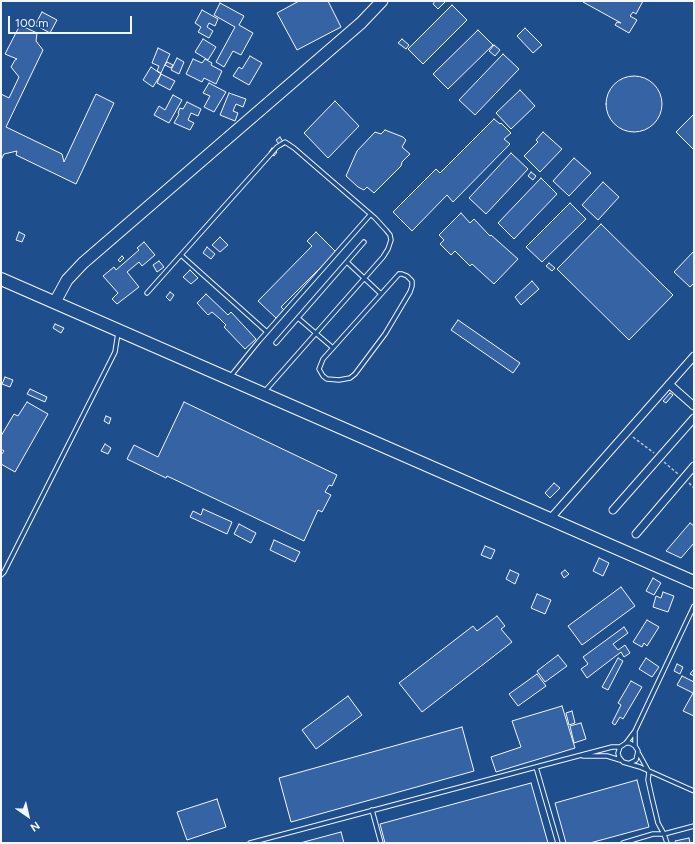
<!DOCTYPE html>
<html>
<head>
<meta charset="utf-8">
<style>
  body { margin:0 }
  #map { position:relative; width:695px; height:844px; overflow:hidden; background:#1f4e8c; font-family:Figtree,sans-serif }
  canvas { display:block }
  .frame { position:absolute; inset:0; border:2px solid #f2f6ff; pointer-events:none }
  .north { position:absolute; left:8px; top:796px; width:40px; height:40px; -webkit-text-stroke:3px #1f4e8c; paint-order:stroke; rotate:146deg; font-size:11px; font-weight:700; line-height:16px; text-align:center; color:#f2f6ff }
  .north::after { content:''; display:block; margin:auto; width:14px; height:18px; background:#f2f6ff; clip-path:polygon(50% 0,100% 100%,50% 72%,0 100%) }
  .scale { position:absolute; left:8px; top:16px; width:124px; height:18px; box-sizing:border-box; border:2px solid #f2f6ff; border-top:0; padding-left:5px; font-size:12px; line-height:14px; white-space:nowrap; color:#f2f6ff; -webkit-text-stroke:3px #1f4e8c; paint-order:stroke }
</style>
</head>
<body>
<div id="map">
<canvas width="695" height="844"></canvas>
<div class="frame"></div>
<div class="north">N</div>
<div class="scale">100 m</div>
</div>
<script>
const ctx = document.querySelector('canvas').getContext('2d');
ctx.lineJoin = 'round';
function paint(path, color) { ctx.fillStyle = color; ctx.fill(path, 'evenodd'); }
const shape = rows => new Path2D(rows.map(r => 'M' + r).join(''));
function stroke(path, color, width, dash) { ctx.strokeStyle = color; ctx.lineWidth = width; ctx.lineCap = dash ? 'butt' : 'round'; ctx.setLineDash(dash || []); ctx.stroke(path); }
const building = shape([
  [299,1,329,1,328,1,341,27,297,50,277,13,299,1],
  [435,1,446,1,438,9,433,4,435,1],
  [583,1,643,1,636,14,633,12,630,16,637,20,629,33,615,25,617,22,621,23,583,2,583,1],
  [220,3,244,16,239,25,253,33,241,55,233,51,224,67,216,62,235,27,214,15,220,3],
  [452,5,467,20,423,64,408,49,452,5],
  [202,10,218,19,215,26,209,23,207,27,213,31,209,38,198,32,201,27,195,23,202,10],
  [42,12,57,20,50,33,35,25,42,12],
  [20,25,37,33,36,41,43,50,6,127,62,154,64,162,96,94,114,103,76,184,16,155,17,151,4,154,1,160,1,94,9,98,19,77,11,67,15,60,17,59,5,54,20,25],
  [525,28,542,45,533,53,517,36,525,28],
  [478,30,493,45,448,89,433,74,478,30],
  [203,39,216,47,208,60,195,52,203,39],
  [402,39,409,45,406,49,398,43,402,39],
  [494,45,500,50,495,56,489,51,494,45],
  [158,48,170,54,161,73,157,71,159,66,152,63,158,48],
  [503,54,519,69,475,115,459,100,503,54],
  [250,56,262,63,249,85,233,76,239,67,242,69,250,56],
  [177,58,184,62,179,74,171,70,177,58],
  [193,59,202,63,205,59,212,63,211,65,222,71,216,84,204,78,202,82,186,74,193,59],
  [167,62,173,65,171,68,165,65,167,62],
  [151,67,161,74,153,87,143,80,151,67],
  [161,74,175,81,170,90,157,83,161,74],
  '606 104a28 28 0 1 1 56 0a28 28 0 1 1-56 0Z',
  [209,83,226,92,214,112,204,107,210,96,203,93,209,83],
  [520,90,535,106,511,129,496,113,520,90],
  [229,93,246,99,243,107,236,104,233,111,238,113,235,121,220,115,229,93],
  [173,95,182,100,169,123,154,115,159,106,165,110,173,95],
  [335,101,359,126,328,158,304,133,335,101],
  [187,102,201,109,198,116,191,113,188,120,194,123,190,130,174,123,179,114,178,113,180,108,183,109,187,102],
  [694,114,694,150,676,132,694,114],
  [494,119,500,124,501,123,511,133,504,139,510,144,453,202,447,195,412,231,393,212,436,169,440,173,494,119],
  [385,130,403,137,406,140,402,147,410,154,402,162,401,166,374,193,367,187,364,190,358,187,346,176,357,151,375,132,381,134,385,130],
  [543,132,562,149,540,172,524,156,538,142,536,140,543,132],
  [280,137,285,145,281,147,276,140,280,137],
  [272,148,277,152,274,156,269,152,272,148],
  [511,153,528,169,486,214,469,198,511,153],
  [574,158,591,173,569,196,553,181,574,158],
  [531,172,536,176,533,180,528,176,531,172],
  [541,178,557,194,514,239,498,223,541,178],
  [603,182,619,197,598,220,582,205,603,182],
  [570,203,586,219,542,262,526,247,570,203],
  [461,213,470,223,474,219,490,236,491,235,518,259,494,284,472,264,470,266,455,251,451,255,440,244,444,240,439,235,461,213],
  [601,224,673,295,629,340,557,269,601,224],
  [19,232,25,235,22,242,16,240,19,232],
  [316,232,336,252,281,307,284,310,276,318,258,301,312,246,307,241,316,232],
  [220,237,228,245,220,252,212,245,220,237],
  [144,242,155,255,142,266,139,262,127,272,139,287,117,304,112,299,118,293,103,276,114,267,116,270,139,250,137,248,144,242],
  [207,247,215,254,211,259,203,253,207,247],
  [694,251,694,283,690,287,674,272,694,251],
  [122,256,124,258,120,262,118,260,122,256],
  [159,261,164,267,157,272,153,265,159,261],
  [549,263,555,268,552,271,546,266,549,263],
  [190,270,198,278,191,284,183,277,190,270],
  [532,281,539,289,521,305,515,297,532,281],
  [170,292,174,295,170,301,166,297,170,292],
  [206,294,228,315,231,312,256,339,245,349,224,327,226,325,219,318,212,312,208,315,197,303,206,294],
  [458,320,520,363,513,373,451,330,458,320],
  [55,324,64,328,61,333,53,328,55,324],
  [5,377,13,380,10,387,2,384,5,377],
  [30,389,47,397,45,402,27,394,30,389],
  [670,393,673,395,666,403,663,401,670,393],
  [27,402,48,414,15,472,1,464,1,455,4,451,1,449,1,436,14,414,18,416,27,402],
  [184,402,337,475,332,486,329,485,325,492,331,495,322,512,318,510,304,541,167,476,166,478,127,459,134,445,158,457,184,402],
  [106,416,111,418,109,424,104,421,106,416],
  [105,444,111,448,108,454,101,451,105,444],
  [554,483,560,488,550,498,545,493,554,483],
  [203,509,232,522,227,534,190,517,193,511,201,515,203,509],
  [690,523,694,526,694,543,681,558,666,551,690,523],
  [239,524,256,533,251,543,234,534,239,524],
  [274,540,300,552,295,562,270,550,274,540],
  [485,546,495,550,491,559,481,555,485,546],
  [599,558,609,563,603,576,593,571,599,558],
  [510,570,519,574,515,584,506,579,510,570],
  [565,570,569,574,564,578,561,573,565,570],
  [653,578,661,583,654,595,646,591,653,578],
  [621,587,635,606,582,645,568,626,621,587],
  [663,592,674,596,668,612,653,607,656,596,661,598,663,592],
  [537,594,551,600,545,614,531,608,537,594],
  [497,616,505,626,501,629,512,642,422,712,399,683,473,626,477,631,497,616],
  [647,620,659,627,647,646,644,643,642,647,633,642,647,620],
  [624,627,628,633,613,644,618,650,625,645,630,653,624,657,621,652,587,678,581,669,588,664,583,657,624,627],
  [558,655,567,666,545,682,537,671,558,655],
  [618,658,623,661,608,690,602,687,618,658],
  [646,658,659,667,652,677,639,669,646,658],
  [677,664,683,667,680,674,674,671,677,664],
  [694,669,694,676,690,674,694,669],
  [537,674,546,686,518,706,509,694,537,674],
  [682,676,694,682,694,716,683,711,693,693,677,685,682,676],
  [631,681,642,687,623,719,620,717,615,725,612,723,621,705,618,703,631,681],
  [348,696,362,715,316,749,302,730,348,696],
  [562,706,575,748,496,772,491,757,521,747,512,721,562,706],
  [572,711,575,723,569,725,566,713,572,711],
  [581,723,586,739,574,743,570,726,581,723],
  [462,727,474,771,291,822,279,778,462,727],
  [637,780,649,827,590,843,566,843,555,803,637,780],
  [531,783,548,843,385,843,380,824,531,783],
  [217,799,226,827,187,840,177,812,217,799],
  [341,832,344,843,300,843,341,832],
  [689,838,690,843,676,843,675,841,689,838]
]);
const path = shape([
  [633,437,654,453],
  [664,462,678,474],
  [689,483,694,488]
]);
const lane = shape([
  [181,255,267,332],
  [347,262,381,294],
  [399,274,402,274,407,276,412,281,412,286,410,292,385,334,355,374,350,378,339,380,327,379,323,376,319,369,323,359,399,274],
  [147,293,277,147,285,142,294,148,375,218,386,230,390,235,391,240,388,249,383,257,265,391],
  [298,318,333,348],
  [276,343,364,242],
  [230,377,259,341,370,215],
  [1,575,4,572,115,352,118,333],
  [635,732,635,746],
  [626,743,635,731,694,606],
  [639,754,649,772,648,780,652,798,658,823,664,834,667,843],
  [583,756,607,756,620,760],
  [630,763,636,760,638,751,635,746,630,743,626,743,620,747,618,753,619,757,623,762,640,767,694,791],
  [536,767,558,843],
  [372,810,381,843],
  [250,843,536,767,612,747,620,747],
  [623,843,653,834,664,834,694,826]
]);
const street = shape([
  [669,384,694,406],
  [613,510,694,418],
  [550,519,694,356],
  [636,534,694,466]
]);
const secondary = shape([
  [55,302,67,280,83,263,361,23,382,1]
]);
const primary = shape([
  [1,279,694,582]
]);
paint(building, '#3563a3');
stroke(building, '#f2f6ff', 1);
stroke(lane, '#f2f6ff', 5.5);
stroke(street, '#f2f6ff', 9);
stroke(secondary, '#f2f6ff', 13);
stroke(primary, '#f2f6ff', 14);
stroke(path, '#b3c4dc', 1.5, [3, 2]);
stroke(lane, '#1f4e8c', 3.5);
stroke(street, '#1f4e8c', 7);
stroke(secondary, '#1f4e8c', 11);
stroke(primary, '#1f4e8c', 12);
</script>
</body>
</html>
